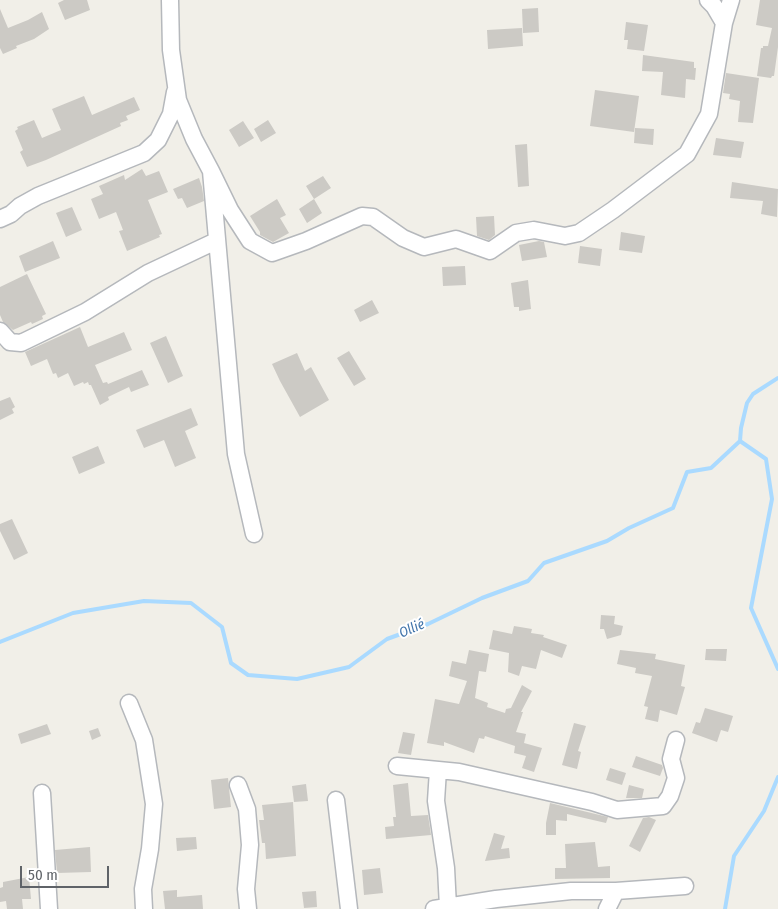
<!DOCTYPE html>
<html>
<head>
<meta charset="utf-8">
<style>
  body { margin:0 }
  #map { position:relative; width:778px; height:909px; overflow:hidden; background:#f1efe8; font-family:"Fira Sans Condensed",sans-serif }
  canvas { display:block }
  .scale { position:absolute; left:20px; top:866px; width:89px; height:22px; box-sizing:border-box; border:2px solid #5f6368; border-top:0; padding-left:6px; font-size:15px; line-height:18px; white-space:nowrap; color:#5f6368; -webkit-text-stroke:4px #fff; paint-order:stroke }
</style>
</head>
<body>
<div id="map">
<canvas width="778" height="909"></canvas>
<div class="scale">50 m</div>
</div>
<script>
const ctx = document.querySelector('canvas').getContext('2d');
ctx.lineJoin = 'round';
const shape = rows => new Path2D(rows.map(r => 'M' + r).join(''));
function stroke(path, color, width, dash) { ctx.strokeStyle = color; ctx.lineWidth = width; ctx.lineCap = dash ? 'butt' : 'round'; ctx.setLineDash(dash || []); ctx.stroke(path); }
function paint(path, color) { ctx.fillStyle = color; ctx.fill(path, 'evenodd'); }
function write(font, color, halo, rows, align = 'center') {
  ctx.font = font + ' "Fira Sans Condensed",sans-serif'; ctx.lineWidth = 4; ctx.setLineDash([]); ctx.textBaseline = 'middle'; ctx.strokeStyle = halo; ctx.fillStyle = color; for (const [text, x, y, turn = 0] of rows) {
    ctx.save(); ctx.translate(x, y); ctx.rotate((+turn || 0) * Math.PI / 180); ctx.textAlign = isNaN(turn) ? turn : align; if (halo) ctx.strokeText(text, 0, 0); ctx.fillText(text, 0, 0); ctx.restore();
  }
}
const stream = shape([
  [740,441,766,459,772,499,751,608,778,669],
  [0,642,73,613,144,601,191,603,222,627,231,663,248,675,297,679,349,667,387,639,428,624,482,598,528,581,544,563,607,541,629,528,673,508,687,472,711,468,740,441,741,428,747,403,753,394,778,378],
  [725,909,734,856,764,811,778,777]
]);
const building = shape([
  [64,0,87,0,90,10,65,20,58,3],
  [760,0,778,0,778,47,774,76,772,76,771,78,757,76,761,48,763,48,763,46,768,46,772,28,756,25],
  [538,8,539,32,523,33,522,9],
  [0,9,8,28,28,20,42,12,49,29,34,39,16,46,17,48,3,54,0,48],
  [626,22,648,25,644,51,627,49,628,40,624,40],
  [522,28,523,46,488,49,487,30],
  [643,55,694,62,694,68,696,68,695,80,686,79,685,98,661,95,663,72,642,71],
  [726,73,759,78,753,123,738,122,740,101,729,99,730,94,723,93],
  [595,90,639,96,634,132,590,126],
  [84,96,92,115,134,97,140,110,126,116,128,120,120,123,121,126,46,160,27,167,20,152,23,150,15,131,18,129,17,127,34,120,42,138,61,130,52,109],
  [268,120,276,133,261,142,254,129],
  [243,121,254,138,239,147,229,130],
  [635,128,654,129,653,145,634,143],
  [716,138,744,142,741,158,713,155],
  [527,144,529,186,518,187,515,145],
  [142,169,146,176,159,171,168,192,148,200,162,234,159,235,160,237,127,251,119,231,123,230,116,212,99,219,91,199,103,194,99,186,124,175,125,180],
  [323,176,331,188,314,199,306,186],
  [199,178,202,187,204,201,187,208,182,198,178,199,173,189],
  [732,182,778,189,777,217,761,214,763,201,730,198],
  [277,199,286,215,280,218,289,233,273,242,260,235,260,232,250,216],
  [314,199,322,213,307,223,299,209],
  [72,207,82,230,66,237,56,213],
  [494,216,495,235,489,240,477,236,476,217],
  [621,232,645,236,642,253,619,250],
  [53,241,60,258,25,272,19,256],
  [539,241,544,242,547,257,522,261,519,245],
  [580,246,602,249,600,266,578,263],
  [465,266,466,285,443,286,442,267],
  [27,274,46,314,42,316,43,319,32,324,31,322,13,330,3,322,0,315,0,287],
  [528,280,531,309,519,311,519,307,514,307,511,283],
  [372,300,379,313,360,322,354,310],
  [80,327,88,347,124,332,132,350,95,365,103,383,107,382,108,384,142,370,149,385,131,392,129,387,108,397,109,400,100,405,91,385,89,385,88,382,84,384,83,382,74,386,68,373,58,378,56,373,53,374,47,359,31,366,25,352],
  [166,336,183,376,168,383,150,343],
  [349,351,366,379,354,386,337,358],
  [297,353,305,371,311,367,329,400,300,417,280,381,272,364],
  [10,397,15,407,12,409,14,413,0,420,0,401],
  [191,408,198,425,185,431,196,458,175,467,164,440,144,448,136,430],
  [98,446,105,463,79,474,72,457],
  [12,519,28,553,14,560,0,531,0,524],
  [601,615,615,616,614,624,623,626,621,635,607,639,604,629,600,629],
  [514,626,532,629,531,633,544,635,543,637,567,645,562,658,541,650,536,669,522,666,519,676,508,672,509,653,489,649,493,630,512,634],
  [706,649,727,649,726,661,705,660],
  [469,650,489,654,486,672,479,671,475,698,488,703,487,707,505,713,506,709,511,708,522,685,532,691,521,712,523,712,516,732,526,734,524,743,542,748,534,772,522,768,526,756,514,753,515,746,485,736,484,739,479,738,474,753,444,742,444,746,427,743,435,699,459,704,467,681,449,676,452,661,466,664],
  [620,650,656,654,655,659,685,665,681,686,685,687,677,715,660,710,658,722,645,719,648,707,644,706,652,676,635,673,636,668,617,664],
  [705,708,733,716,728,732,721,730,717,742,692,733,696,722,700,723],
  [574,723,586,726,578,751,581,752,577,769,562,765],
  [47,724,51,734,21,744,18,734],
  [98,728,101,736,92,740,89,731],
  [403,732,415,734,411,755,398,753],
  [636,756,662,765,663,768,660,776,632,767],
  [610,768,626,773,622,785,606,780],
  [228,778,231,807,214,809,211,780],
  [408,783,411,816,428,815,431,835,386,839,385,827,394,826,393,817,396,817,393,785],
  [306,784,308,801,294,802,292,786],
  [629,785,644,789,642,798,626,798],
  [293,802,296,856,266,859,265,843,262,843,259,820,264,820,262,805],
  [550,803,608,817,606,823,567,814,567,821,556,820,556,835,546,835,546,823],
  [649,817,656,820,640,852,629,846,643,818],
  [494,833,505,836,501,849,509,848,510,858,485,861],
  [196,837,197,849,177,851,176,838],
  [595,842,598,867,610,866,610,878,555,879,555,868,566,868,565,844],
  [90,847,91,872,57,873,55,850],
  [380,868,383,893,364,895,362,870],
  [29,877,31,899,22,899,23,909,7,909,6,901,0,902,0,888,3,887,3,882],
  [177,890,177,897,202,895,203,909,165,909,163,891],
  [316,891,317,907,304,908,302,892]
]);
const minor = shape([
  [170,0,171,50,178,100,194,139,211,171,236,454,254,534],
  [708,0,714,6,724,23],
  [211,171,230,210,250,241,272,253,306,241,362,216,373,217,403,238,424,247,456,239,490,251,516,233,534,230,565,236,579,233,613,210,687,154,709,114,724,23,731,0],
  [0,219,11,214,20,206,38,196,144,153,158,140,171,114,175,92],
  [0,331,10,342,21,343,85,312,148,273,216,241],
  [129,703,144,740,154,804,150,849,143,889,144,909],
  [397,766,459,772,592,802,617,810,663,806,670,796,676,778,671,759,676,740],
  [438,770,436,801,446,868,448,907],
  [238,785,247,809,250,845,246,889,248,909],
  [42,793,49,909],
  [336,800,349,909],
  [434,909,496,899,571,891,616,891,685,886],
  [607,909,616,891]
]);
const waterNames = [
  ["Ollié",412,629,-23]
];
stroke(stream, '#aadaff', 4);
paint(building, '#cccac5');
stroke(minor, '#b5b8bc', 19);
stroke(minor, '#fff', 16);
write('italic 14px', '#4174aa', '#fff', waterNames);
</script>
</body>
</html>
